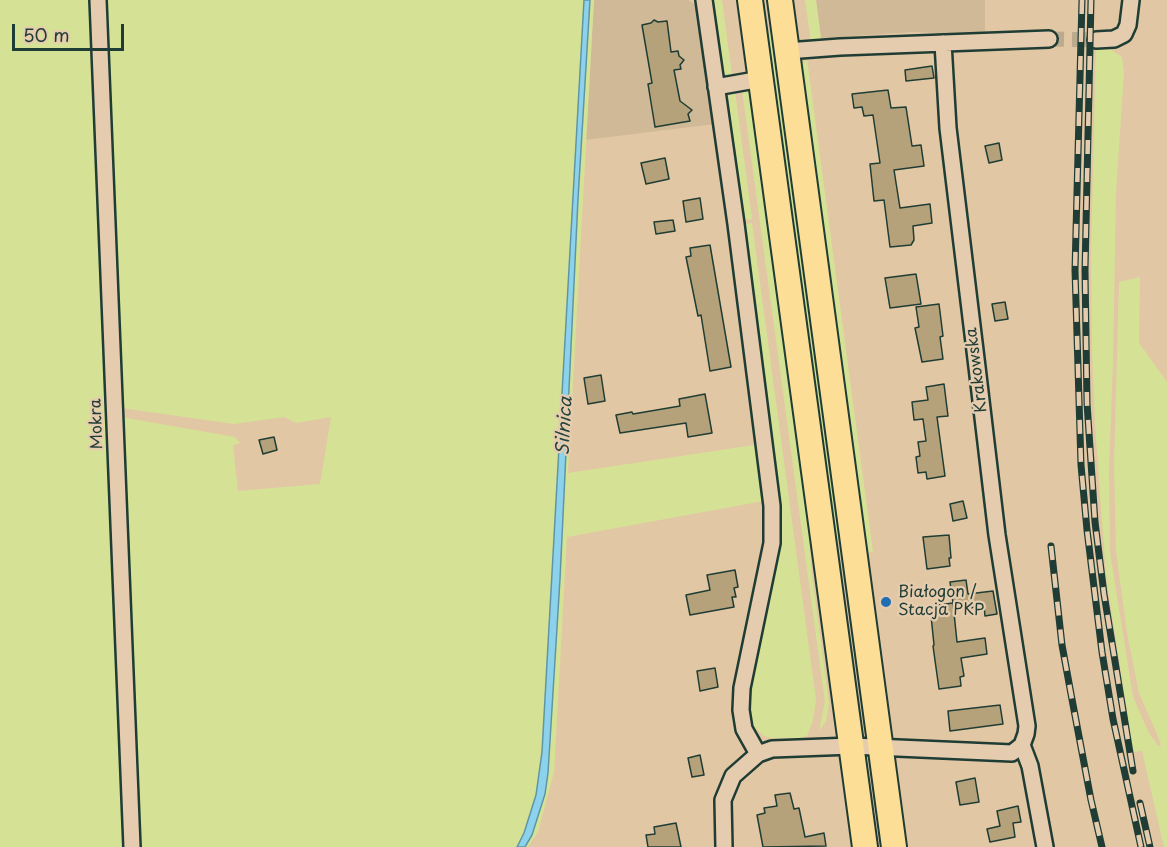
<!DOCTYPE html>
<html>
<head>
<meta charset="utf-8">
<style>
  body { margin:0 }
  #map { position:relative; width:1167px; height:847px; overflow:hidden; background:#e2c7a4; font-family:"Playpen Sans",sans-serif }
  canvas { display:block }
  .scale { position:absolute; left:12px; top:24px; width:112px; height:27px; box-sizing:border-box; border:3px solid #1f3d34; border-top:0; padding-left:8px; font-size:18px; line-height:21px; white-space:nowrap; color:#1f3d34; -webkit-text-stroke:4px #e6ccae; paint-order:stroke }
</style>
</head>
<body>
<div id="map">
<canvas width="1167" height="847"></canvas>
<div class="scale">50 m</div>
</div>
<script>
const ctx = document.querySelector('canvas').getContext('2d');
ctx.lineJoin = 'round';
function paint(path, color) { ctx.fillStyle = color; ctx.fill(path, 'evenodd'); }
const shape = rows => new Path2D(rows.map(r => 'M' + r).join(''));
function stroke(path, color, width, dash) { ctx.strokeStyle = color; ctx.lineWidth = width; ctx.lineCap = dash ? 'butt' : 'round'; ctx.setLineDash(dash || []); ctx.stroke(path); }
function write(font, color, halo, rows, align = 'center') {
  ctx.font = font + ' "Playpen Sans",sans-serif'; ctx.lineWidth = 4.5; ctx.setLineDash([]); ctx.textBaseline = 'middle'; ctx.strokeStyle = halo; ctx.fillStyle = color; for (const [text, x, y, turn = 0] of rows) {
    ctx.save(); ctx.translate(x, y); ctx.rotate((+turn || 0) * Math.PI / 180); ctx.textAlign = isNaN(turn) ? turn : align; if (halo) ctx.strokeText(text, 0, 0); ctx.fillText(text, 0, 0); ctx.restore();
  }
}
const built = shape([
  [594,0,688,0,699,7,715,124,585,140],
  [816,0,985,0,985,35,913,32,821,38]
]);
const green = shape([
  [0,0,89,0,91,81,106,360,125,847,0,847],
  [103,0,594,0,568,473,761,444,769,500,567,537,554,772,538,832,528,847,137,847,121,417,235,437,240,443,233,445,238,491,320,484,331,417,296,423,284,417,234,424,121,408,122,354],
  [711,0,722,0,732,75,727,75,721,70],
  [805,0,816,0,821,38,818,42,811,42],
  [775,32,863,699,860,697,842,558,825,480,765,33],
  [1096,40,1122,57,1124,73,1116,193,1113,362,1109,471,1110,552,1133,697,1149,733,1158,746,1161,745,1157,734,1139,693,1127,633,1116,551,1114,466,1119,282,1140,277,1139,343,1167,382,1167,847,1164,847,1160,830,1142,751,1133,752,1106,576,1095,425,1092,349,1091,255],
  [807,59,873,552,869,552,859,510,800,67],
  [742,90,750,93,754,98,809,511,811,567,829,703,826,721,819,731,825,702],
  [735,91,752,219,739,221,727,124,731,119,728,96],
  [752,223,816,700,813,720,807,736,801,738,772,738,764,736,756,729,750,720,745,702,780,528,777,498,740,225]
]);
const water = shape([
  [584,0,590,0,578,199,560,579,548,773,545,794,532,835,525,847,517,847,524,833,536,795,542,752,584,0]
]);
const building = shape([
  [654,20,658,22,667,21,671,52,678,51,679,56,684,60,680,65,681,69,674,70,680,101,692,110,688,114,690,121,655,127,648,84,652,83,642,25,651,23,654,20],
  [932,66,934,78,906,81,905,70,932,66],
  [888,90,891,108,906,107,912,146,921,145,924,166,894,170,900,208,930,204,932,223,913,226,914,240,911,245,890,247,884,200,874,201,870,164,880,163,873,115,864,116,862,107,854,108,852,94,888,90],
  [999,143,1002,160,989,163,985,146,999,143],
  [665,158,669,179,646,184,641,163,665,158],
  [700,198,703,219,686,222,683,201,700,198],
  [673,220,675,231,656,234,654,222,673,220],
  [710,245,731,367,710,371,701,315,698,316,686,257,691,256,690,248,710,245],
  [916,274,921,304,890,308,885,278,916,274],
  [1005,302,1008,319,995,321,992,304,1005,302],
  [939,304,943,336,940,337,943,359,922,362,915,328,919,327,916,307,939,304],
  [601,375,605,401,588,404,584,378,601,375],
  [944,384,948,416,937,417,945,476,927,479,926,472,918,473,916,457,920,456,918,442,926,441,923,419,914,420,912,402,928,400,926,387,944,384],
  [705,394,712,433,688,437,686,423,620,433,616,415,632,412,633,414,680,406,679,399,705,394],
  [274,437,277,450,263,454,259,440,274,437],
  [963,501,967,518,953,521,950,504,963,501],
  [949,535,951,558,949,558,950,566,927,569,923,537,949,535],
  [735,570,738,587,734,588,736,597,732,597,734,607,690,615,686,595,710,590,707,575,735,570],
  [966,580,968,594,993,591,997,614,985,616,984,606,954,610,950,582,966,580],
  [953,603,957,642,985,638,987,654,961,658,964,676,960,677,961,686,939,689,933,646,934,645,930,606,953,603],
  [715,668,718,687,700,691,697,671,715,668],
  [1000,705,1003,724,950,731,948,711,1000,705],
  [700,755,704,775,692,777,688,758,700,755],
  [975,778,979,802,960,805,956,782,975,778],
  [790,793,794,809,799,808,805,837,824,833,826,846,763,847,757,815,765,813,764,808,777,806,775,795,790,793],
  [1018,806,1021,822,1013,823,1015,837,990,842,987,829,1000,826,997,811,1018,806],
  [676,823,681,847,648,847,646,835,655,834,654,827,676,823]
]);
const minorTunnel = shape([
  [1049,39,1096,40]
]);
const minor = shape([
  [98,0,132,847],
  [704,0,736,224,772,506,772,543,742,688,741,710,744,729,758,754],
  [1096,40,1114,39,1124,34,1128,25,1131,0],
  [943,43,948,128,977,367,997,535,1027,726,1026,734,1022,745,1030,766,1045,847],
  [787,51,840,47,1049,39],
  [716,87,761,79],
  [724,847,723,800,733,776,758,754,772,749,852,746,1012,753,1022,745]
]);
const primary = shape([
  [750,0,865,847],
  [780,0,894,847]
]);
const rail = shape([
  [1082,0,1075,270,1081,465,1087,530,1102,652,1113,719,1141,847],
  [1091,0,1085,270,1087,403,1095,522,1104,594,1133,771],
  [1051,546,1062,645,1071,694,1091,800,1102,847],
  [1140,803,1150,847]
]);
const markers = [
  [886,602,6,"#1f6fb2"]
];
const streetNames = [
  ["Krakowska",977,370,-97],
  ["Mokra",97,424,-92]
];
const poiNames = [
  ["Białogon /",898,593],
  ["Stacja PKP",898,611]
];
const waterNames = [
  ["Silnica",565,426,-87]
];
paint(built, '#d0b996');
paint(green, '#d5e295');
paint(water, '#8cd2ed');
stroke(water, '#6096a3', 1.5);
paint(building, '#b5a27b');
stroke(building, '#1f3d34', 1.5);
stroke(minorTunnel, '#bbab8e', 15, [15, 8]);
stroke(minor, '#1f3d34', 20);
stroke(primary, '#1f3d34', 28);
stroke(minor, '#e6ccae', 15);
stroke(primary, '#fcde96', 24);
stroke(rail, '#1f3d34', 7);
stroke(rail, '#e6ccae', 4.5, [14]);
for (const [x, y, r, color] of markers) { const dot = new Path2D(); dot.arc(x, y, r, 0, 2 * Math.PI); ctx.fillStyle = color; ctx.fill(dot); stroke(dot, '#e6ccae', 2); }
write('16px', '#1f3d34', '#e6ccae', streetNames);
write('16px', '#1f3d34', '#e6ccae', poiNames, 'left');
write('italic 18px', '#24443d', '#e6ccae', waterNames);
</script>
</body>
</html>
